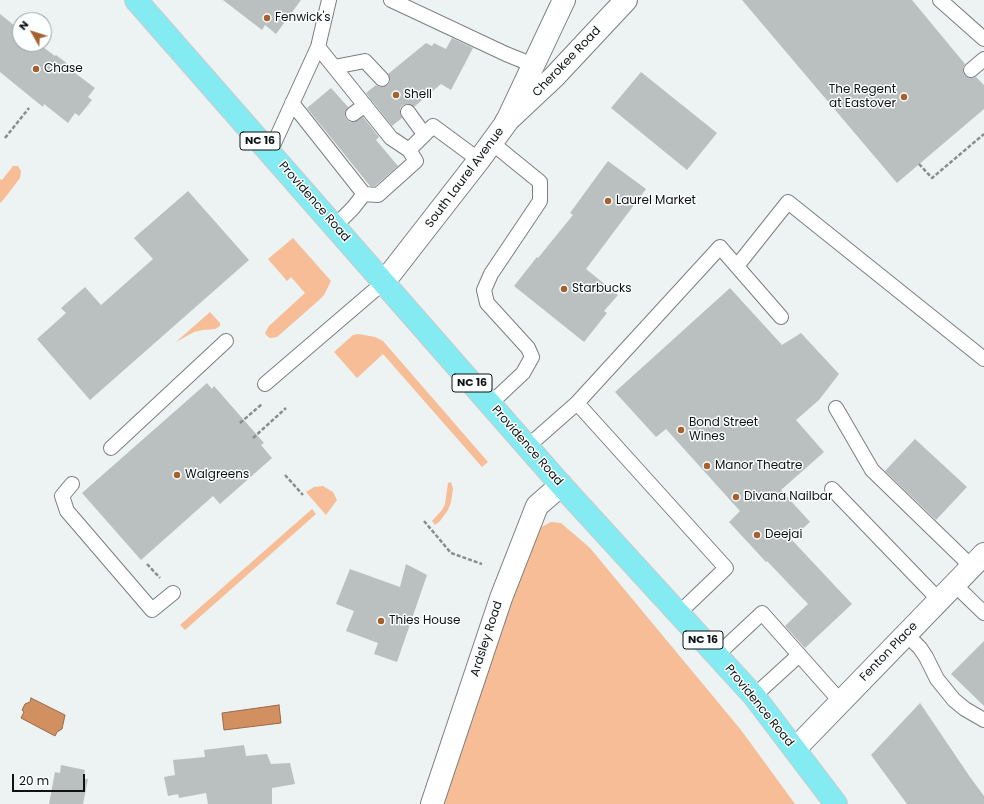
<!DOCTYPE html>
<html>
<head>
<meta charset="utf-8">
<style>
  body { margin:0 }
  #map { position:relative; width:984px; height:804px; overflow:hidden; background:#edf2f2; font-family:Poppins,sans-serif }
  canvas { display:block }
  .north { position:absolute; left:12px; top:12px; width:40px; height:40px; box-sizing:border-box; background:#fcffff; border:1px solid #9ea0a0; border-radius:50%; rotate:309deg; font-size:11px; font-weight:700; line-height:16px; text-align:center; color:#101212 }
  .north::after { content:''; display:block; margin:auto; width:14px; height:18px; background:#a4612f; clip-path:polygon(50% 0,100% 100%,50% 72%,0 100%) }
  .scale { position:absolute; left:12px; top:774px; width:73px; height:18px; box-sizing:border-box; border:2px solid #101212; border-top:0; padding-left:5px; font-size:12px; line-height:14px; white-space:nowrap; color:#101212; -webkit-text-stroke:3px #fcffff; paint-order:stroke }
</style>
</head>
<body>
<div id="map">
<canvas width="984" height="804"></canvas>
<div class="north">N</div>
<div class="scale">20 m</div>
</div>
<script>
const ctx = document.querySelector('canvas').getContext('2d');
ctx.lineJoin = 'round';
function paint(path, color) { ctx.fillStyle = color; ctx.fill(path, 'evenodd'); }
const shape = rows => new Path2D(rows.map(r => 'M' + r).join(''));
function stroke(path, color, width, dash) { ctx.strokeStyle = color; ctx.lineWidth = width; ctx.lineCap = dash ? 'butt' : 'round'; ctx.setLineDash(dash || []); ctx.stroke(path); }
function write(font, color, halo, rows, align = 'center') {
  ctx.font = font + ' Poppins,sans-serif'; ctx.lineWidth = 3; ctx.setLineDash([]); ctx.textBaseline = 'middle'; ctx.strokeStyle = halo; ctx.fillStyle = color; for (const [text, x, y, turn = 0] of rows) {
    ctx.save(); ctx.translate(x, y); ctx.rotate((+turn || 0) * Math.PI / 180); ctx.textAlign = isNaN(turn) ? turn : align; if (halo) ctx.strokeText(text, 0, 0); ctx.fillText(text, 0, 0); ctx.restore();
  }
}
const green = shape([
  [13,166,18,166,21,171,20,178,4,199,0,203,0,179,2,180],
  [293,238,331,281,324,295,318,301,277,337,271,338,268,337,265,333,269,326,305,293,291,277,287,281,268,259],
  [210,312,220,323,220,326,215,329,203,330,194,332,176,342],
  [359,334,375,337,383,341,488,462,482,467,383,354,357,378,334,352,353,335],
  [451,482,453,489,451,502,448,510,440,521,435,525,432,521,442,510,445,504,448,483],
  [323,486,333,492,337,500,326,515,306,492,314,487],
  [312,509,316,514,185,630,180,625],
  [551,522,561,523,590,548,741,730,795,804,437,804,528,534]
]);
const water = shape([
  [31,698,65,715,62,729,57,732,55,736,21,718,24,712,22,710,25,704,30,702,31,698],
  [279,705,281,723,224,730,222,713,279,705]
]);
const building = shape([
  [223,0,301,0,276,34,265,25,262,30],
  [742,0,912,0,965,64,963,68,964,75,969,78,973,78,976,77,984,85,984,109,897,183],
  [0,14,20,30,20,44,39,44,55,56,56,55,73,68,71,70,95,88,88,97,92,100,79,116,75,113,68,123,44,104,43,107,0,72],
  [452,38,473,48,451,90,441,84,414,107,408,104,403,105,400,108,400,112,402,118,392,126,366,93,376,85,380,87,388,85,390,81,388,74,426,43,432,46,434,43,446,49],
  [641,72,717,133,687,170,611,108],
  [331,88,348,107,345,115,346,119,350,122,354,122,363,117,379,137,376,140,398,166,375,186,370,186,307,108],
  [608,161,646,189,586,269,618,295,604,311,607,313,584,342,514,286,537,257,538,258,573,215,570,213],
  [188,191,249,260,90,400,37,339,66,313,61,308,85,287,101,305,153,259,134,238],
  [730,288,782,345,801,333,839,374,819,400,796,420,824,452,781,490,810,522,791,539,852,604,805,648,785,626,808,604,767,561,766,562,729,522,740,511,666,429,656,437,615,392],
  [207,383,212,389,214,386,264,443,261,445,272,458,220,504,213,496,141,560,82,493],
  [915,439,967,487,936,520,885,471],
  [406,564,427,575,397,662,374,654,378,643,346,631,354,611,336,604,350,569,400,587],
  [984,641,984,706,951,674],
  [920,703,970,777,984,796,984,804,907,804,871,755],
  [244,745,246,756,267,754,271,764,290,763,295,784,272,788,272,804,208,804,206,793,179,798,178,794,168,796,164,777,175,775,173,760,205,757,204,750],
  [61,765,85,770,83,779,88,779,83,804,49,804,55,772,60,773]
]);
const path = shape([
  [5,138,29,108],
  [919,164,932,178,984,134],
  [240,423,262,404],
  [253,438,286,408],
  [285,475,303,495],
  [424,521,451,553,482,564],
  [147,564,160,578]
]);
const service = shape([
  [391,0,506,54,533,65],
  [940,0,984,39],
  [318,47,391,138,409,150,433,126,479,160],
  [334,67,365,61,382,79],
  [971,70,984,59],
  [292,103,364,194,353,208,335,226],
  [408,112,424,134],
  [353,114,365,105],
  [270,152,318,47,329,0],
  [364,194,378,195,416,161,409,150],
  [737,266,788,202,984,359],
  [265,384,384,282],
  [577,403,726,568,679,613],
  [490,404,523,373,532,357,528,348,487,303,484,290,491,274,540,201,540,182,492,143],
  [836,408,872,470,972,567],
  [527,447,577,403,720,247,781,317],
  [111,448,226,341],
  [72,484,62,496,67,511,152,610,173,593],
  [832,489,939,600],
  [955,585,984,613],
  [906,634,920,648,926,657,937,679,954,700,965,709,984,720],
  [717,655,762,613,841,702],
  [754,696,799,655]
]);
const minor = shape([
  [506,122,554,77,626,0],
  [795,749,984,554],
  [432,804,501,598,537,506,561,485]
]);
const tertiary = shape([
  [384,282,479,160,506,123,564,0]
]);
const primary = shape([
  [136,0,561,485,754,696,836,804]
]);
const markers = [
  [267,18,4,"#a4612f"],
  [36,69,4,"#a4612f"],
  [396,95,4,"#a4612f"],
  [904,97,4,"#a4612f"],
  [608,201,4,"#a4612f"],
  [564,289,4,"#a4612f"],
  [681,430,4,"#a4612f"],
  [707,466,4,"#a4612f"],
  [177,475,4,"#a4612f"],
  [736,497,4,"#a4612f"],
  [757,535,4,"#a4612f"],
  [381,621,4,"#a4612f"]
];
const shields = [
  [260,141,40],
  [472,383,40],
  [703,640,40]
];
const shieldNames = [
  ["NC 16",260,141],
  ["NC 16",472,383],
  ["NC 16",703,640]
];
const poiNames = [
  ["Fenwick's",275,18],
  ["Chase",44,69],
  ["The Regent",896,90,"right"],
  ["at Eastover",896,104,"right"],
  ["Shell",404,95],
  ["Laurel Market",616,201],
  ["Starbucks",572,289],
  ["Bond Street",689,423],
  ["Wines",689,437],
  ["Manor Theatre",715,466],
  ["Walgreens",185,475],
  ["Divana Nailbar",744,497],
  ["Deejai",765,535],
  ["Thies House",389,621]
];
const streetNames = [
  ["Cherokee Road",567,62,-46],
  ["South Laurel Avenue",465,178,-53],
  ["Providence Road",314,202,49],
  ["Providence Road",527,446,49],
  ["Ardsley Road",487,639,-72],
  ["Fenton Place",889,652,-46],
  ["Providence Road",759,706,51]
];
paint(green, '#f6bd96');
paint(water, '#d28f60');
stroke(water, '#986a49', 1);
paint(building, '#babfbf');
stroke(service, '#7a7f7f', 16);
stroke(minor, '#7a7f7f', 24);
stroke(tertiary, '#7a7f7f', 24);
stroke(primary, '#cacbcb', 24);
stroke(path, '#898d8d', 2.5, [4, 2]);
stroke(service, '#fff', 14);
stroke(minor, '#fff', 22);
stroke(tertiary, '#fff', 22);
stroke(primary, '#83ebf1', 22);
for (const [x, y, r, color] of markers) { const dot = new Path2D(); dot.arc(x, y, r, 0, 2 * Math.PI); ctx.fillStyle = color; ctx.fill(dot); stroke(dot, '#fcffff', 1.5); }
for (const [x, y, w] of shields) { const box = new Path2D(); box.roundRect(x - w / 2, y - 9, w, 18, 3); ctx.fillStyle = '#fcffff'; ctx.fill(box); stroke(box, '#101212', 1); }
write('bold 11px', '#101212', null, shieldNames);
write('12px', '#101212', '#fcffff', poiNames, 'left');
write('12px', '#101212', '#fcffff', streetNames);
</script>
</body>
</html>
